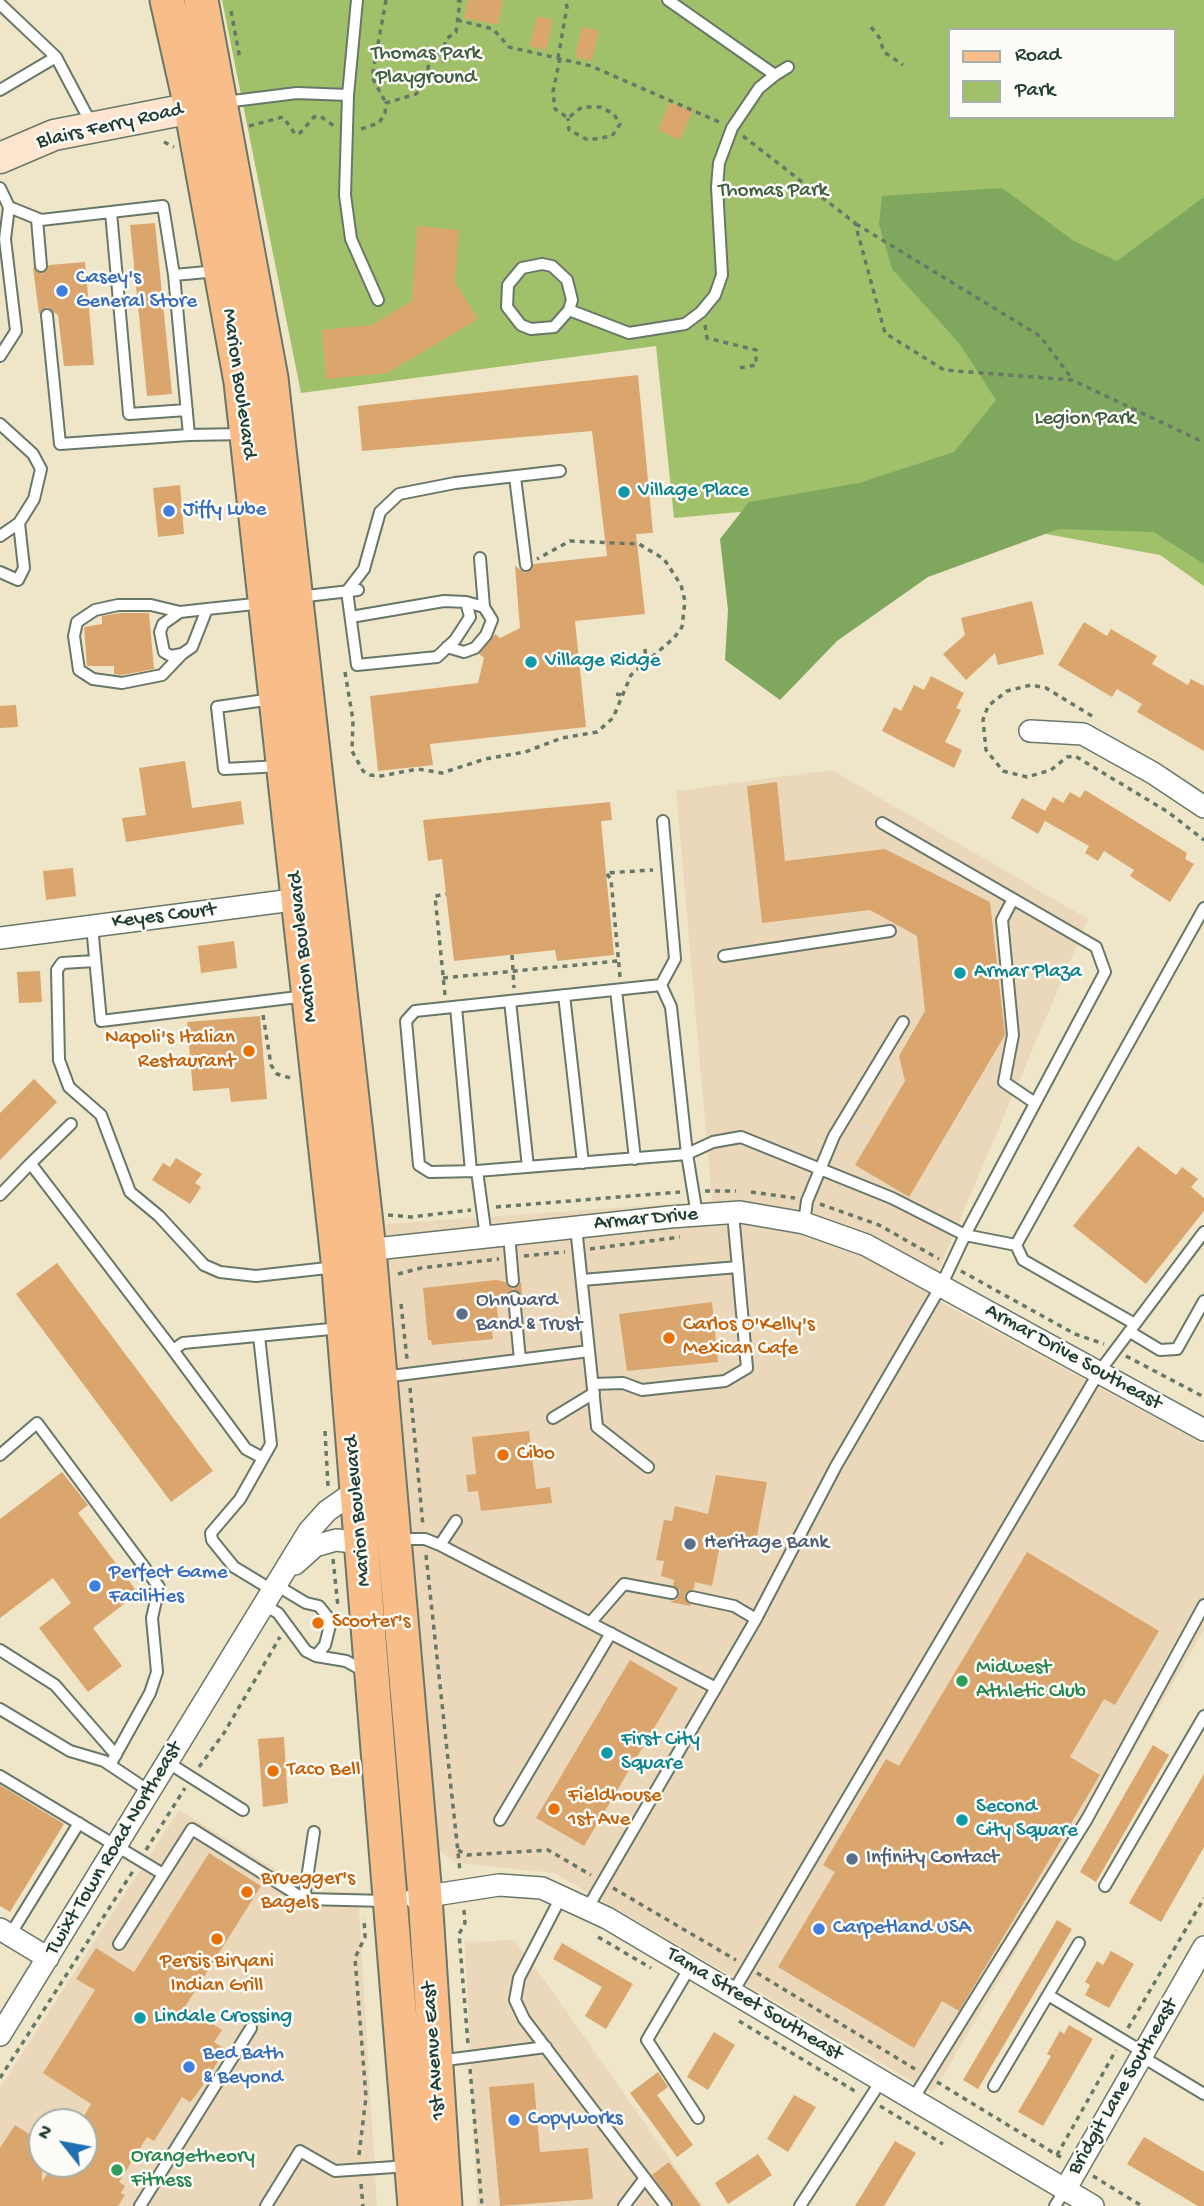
<!DOCTYPE html>
<html>
<head>
<meta charset="utf-8">
<style>
  body { margin:0 }
  #map { position:relative; width:1204px; height:2206px; overflow:hidden; background:#efe6c9; font-family:"Gochi Hand",sans-serif }
  canvas { display:block }
  .legend { position:absolute; left:948px; top:28px; width:228px; height:91px; box-sizing:border-box; background:#fdfcf7; border:2px solid #a4b0a9; margin:0; padding:9px 12px; list-style:none; font-size:21px; color:#1f3d34 }
  .legend li { display:flex; align-items:center; gap:14px; height:35px }
  .legend b { width:35px; border:2px solid #a4b0a9 }
  .north { position:absolute; left:28px; top:2108px; width:70px; height:70px; box-sizing:border-box; background:#fdfcf7; border:2px solid #a4b0a9; border-radius:50%; rotate:301deg; font-size:19px; font-weight:700; line-height:28px; text-align:center; color:#1f3d34 }
  .north::after { content:''; display:block; margin:auto; width:24px; height:32px; background:#1f6fb2; clip-path:polygon(50% 0,100% 100%,50% 72%,0 100%) }
</style>
</head>
<body>
<div id="map">
<canvas width="1204" height="2206"></canvas>
<ul class="legend">
<li><b style="height:9px;background:#f9bd89"></b>Road</li>
<li><b style="height:19px;background:#a0c16a"></b>Park</li>
</ul>
<div class="north">N</div>
</div>
<script>
const ctx = document.querySelector('canvas').getContext('2d');
ctx.lineJoin = 'round';
function paint(path, color) { ctx.fillStyle = color; ctx.fill(path, 'evenodd'); }
const shape = rows => new Path2D(rows.map(r => 'M' + r).join(''));
function stroke(path, color, width, dash) { ctx.strokeStyle = color; ctx.lineWidth = width; ctx.lineCap = dash ? 'butt' : 'round'; ctx.setLineDash(dash || []); ctx.stroke(path); }
function write(font, color, halo, rows, align = 'center') {
  ctx.font = font + ' "Gochi Hand",sans-serif'; ctx.lineWidth = 5; ctx.setLineDash([]); ctx.textBaseline = 'middle'; ctx.strokeStyle = halo; ctx.fillStyle = color; for (const [text, x, y, turn = 0] of rows) {
    ctx.save(); ctx.translate(x, y); ctx.rotate((+turn || 0) * Math.PI / 180); ctx.textAlign = isNaN(turn) ? turn : align; if (halo) ctx.strokeText(text, 0, 0); ctx.fillText(text, 0, 0); ctx.restore();
  }
}
const built = shape([
  [832,770,1088,919,928,1295,1204,1444,1204,1630,933,2093,554,1873,457,1863,434,1847,394,1416,386,1224,712,1201,676,791],
  [179,1810,311,1891,358,1892,377,2206,0,2206,0,2088],
  [42,2122,84,2122,84,2164,42,2164],
  [514,1940,538,1971,703,2206,477,2206,465,1942]
]);
const green = shape([
  [222,0,1204,0,1204,586,1160,555,1030,531,904,497,674,518,656,346,301,393],
  [950,30,1174,30,1174,117,950,117]
]);
const forest = shape([
  [1002,188,1074,241,1117,261,1204,197,1204,564,1154,532,1059,529,928,577,837,641,780,700,725,660,728,610,720,539,749,502,859,483,954,452,996,400,959,343,892,269,879,224,882,196]
]);
const building = shape([
  [468,0,503,0,498,25,464,18],
  [537,16,553,20,546,50,530,46],
  [582,27,599,31,592,61,575,57],
  [670,102,692,112,680,140,658,130],
  [155,223,172,394,147,396,130,225],
  [417,226,459,230,455,282,478,319,387,373,326,379,322,330,372,325,412,301],
  [85,262,94,365,64,366,58,315,47,307,39,314,33,267,42,274,49,265],
  [638,375,653,533,636,534,645,614,575,621,586,727,430,744,433,765,378,771,370,696,478,683,484,658,479,654,495,634,500,638,520,628,515,566,526,573,534,564,607,556,592,431,362,451,358,406],
  [180,485,184,534,158,537,153,488],
  [1032,601,1044,654,998,665,995,653,966,680,943,654,965,635,961,618],
  [120,613,149,613,154,669,122,675,114,674,114,666,87,666,84,627,102,624,102,616],
  [1084,622,1107,636,1111,629,1157,656,1152,664,1188,685,1191,679,1204,686,1204,751,1137,712,1142,704,1117,689,1112,697,1058,665],
  [931,676,964,693,956,708,961,710,945,742,962,750,954,768,882,731,894,707,901,711,914,685,924,690],
  [16,705,18,727,0,728,0,706],
  [185,761,192,808,241,801,244,824,126,842,122,818,146,815,139,768],
  [777,782,785,861,885,849,990,902,1005,1035,909,1197,855,1165,905,1081,899,1056,925,1011,917,936,870,910,762,923,747,786],
  [1085,790,1187,853,1185,859,1194,864,1170,902,1130,876,1134,870,1104,851,1098,861,1085,853,1089,846,1045,821,1038,834,1011,818,1022,798,1045,811,1053,797,1063,803,1070,792,1080,798],
  [610,802,612,820,601,821,614,955,557,961,555,950,454,961,442,859,428,861,423,820],
  [73,868,76,896,46,900,43,871],
  [234,941,237,968,201,973,198,946],
  [40,971,42,1002,19,1003,17,972],
  [260,1016,267,1099,231,1102,229,1088,193,1091,187,1022],
  [34,1079,57,1102,0,1160,0,1113],
  [1138,1146,1176,1175,1182,1167,1198,1179,1191,1187,1204,1198,1204,1211,1146,1284,1073,1226],
  [176,1158,202,1174,195,1183,201,1187,190,1204,152,1180,163,1163,170,1167],
  [57,1263,213,1471,171,1502,16,1294],
  [496,1280,505,1282,513,1289,521,1282,522,1296,513,1289,506,1298,496,1298,499,1330,492,1331,493,1339,432,1345,431,1340,428,1340,423,1288],
  [712,1302,718,1362,627,1371,619,1314],
  [529,1431,536,1489,550,1487,552,1503,481,1511,478,1491,468,1492,466,1475,476,1474,472,1437],
  [62,1472,88,1505,78,1513,138,1593,93,1628,122,1666,88,1692,39,1628,71,1603,53,1578,0,1618,0,1519],
  [716,1475,767,1482,755,1547,721,1540,712,1586,695,1582,694,1589,687,1591,684,1596,691,1606,670,1602,677,1599,680,1591,673,1585,674,1580,661,1576,664,1561,656,1560,664,1520,672,1521,675,1506,708,1514],
  [1027,1552,1159,1631,1115,1705,1104,1699,1070,1757,1100,1775,959,2011,942,2001,914,2048,778,1967,835,1872,823,1865,886,1759,899,1766],
  [630,1660,678,1688,584,1846,536,1818],
  [284,1737,288,1803,263,1807,258,1739],
  [1153,1745,1169,1755,1096,1882,1080,1872],
  [1204,1774,1204,1847,1161,1922,1129,1903],
  [0,1785,64,1824,10,1912,0,1906],
  [209,1853,261,1886,185,2007,222,2030,214,2042,223,2048,221,2057,197,2094,190,2102,182,2097,154,2141,147,2137,119,2182,125,2186,121,2193,125,2195,118,2206,0,2206,0,2148,15,2125,42,2142,42,2182,53,2164,84,2164,84,2116,91,2104,43,2073,95,1990,76,1979,96,1948,134,1972],
  [1057,1920,1072,1929,978,2089,963,2080],
  [562,1943,633,1984,606,2029,585,2016,602,1987,553,1959],
  [1111,1951,1134,1964,1109,2008,1085,1995,1090,1985,1085,1982,1097,1961,1103,1965],
  [1069,2025,1093,2039,1043,2126,1018,2112,1051,2056,1047,2054,1060,2031,1064,2034],
  [714,2032,735,2045,708,2090,687,2077],
  [658,2072,668,2087,657,2095,693,2145,677,2157,630,2093],
  [534,2083,540,2152,588,2148,593,2199,500,2206,489,2087],
  [794,2095,816,2107,788,2152,767,2139],
  [1144,2137,1204,2172,1204,2206,1198,2206,1127,2164],
  [895,2141,916,2153,884,2206,855,2206],
  [758,2154,772,2175,728,2204,715,2183],
  [669,2162,701,2206,674,2206,652,2175]
]);
const path = shape([
  [386,0,372,77,386,103],
  [231,11,240,59],
  [457,20,493,29,509,47,591,66,719,122],
  [871,27,879,37,884,52,903,65],
  [444,47,446,39,456,32,460,1,457,0],
  '437 54a7 7 0 1 1 14 0a7 7 0 1 1-14 0Z',
  [558,58,567,7,565,0],
  [560,58,553,92,555,109,568,118,582,107,600,107,614,114,620,124,612,136,588,140,569,130,568,118],
  [249,126,283,117,295,134,299,134,314,117,320,116,334,126],
  [361,129,379,123,385,113,386,103,416,94,423,88,429,64,439,57],
  [743,136,855,223,885,333,944,370,1072,380,1199,440,1204,439],
  [164,142,174,147],
  [856,224,1040,336,1072,379],
  [705,325,707,338,756,350,756,365,739,368],
  [645,649,646,660],
  [345,672,353,720,352,751,363,771,370,775,381,776,418,769,442,773,485,759,525,752,562,738,597,732,613,718,631,675,674,638,682,627,685,601,681,585,664,559,639,544,570,541,537,559],
  [616,694,623,695],
  [1092,716,1046,688,1031,685,1007,691,988,706,983,720,986,750,1003,771,1027,777,1051,770,1067,757,1075,756,1168,812,1204,840],
  [512,955,514,988],
  [620,977,611,879,606,873,653,870],
  [443,978,618,961],
  [445,995,435,896,446,894],
  [263,1015,271,1065,277,1074,294,1079],
  [705,1191,736,1191],
  [751,1192,795,1198],
  [820,1204,879,1225,939,1259],
  [496,1207,680,1192],
  [388,1215,411,1217,471,1210],
  [590,1249,680,1237],
  [524,1256,565,1252],
  [961,1271,1075,1334,1104,1344],
  [398,1274,421,1268,499,1259],
  [401,1304,407,1359],
  [1126,1356,1204,1397],
  [410,1388,423,1526],
  [325,1431,328,1486],
  [426,1555,460,1871],
  [333,1559,338,1607],
  [199,1767,224,1733,280,1637],
  [146,1850,185,1788],
  [458,1850,467,1855,548,1850,591,1875],
  [613,1888,736,1960],
  [464,1910,465,1923,459,1934,468,2044],
  [598,1937,651,1968],
  [757,1973,915,2069],
  [739,2021,858,2093],
  [1128,2028,1204,1898],
  [470,2069,482,2206],
  [0,2078,133,1871],
  [937,2082,1062,2158],
  [880,2106,943,2144],
  [359,2155,366,2097,355,1958,365,1937,364,1918],
  [1057,2155,1116,2050],
  [1093,2176,1142,2206],
  [361,2184,363,2206]
]);
const service = shape([
  [357,0,348,95,345,195,351,239,378,300],
  [668,0,775,75,788,67],
  [0,4,56,57],
  [0,90,56,57,92,125],
  [225,102,297,93,348,95],
  [0,188,9,207,41,220,163,206,174,275],
  [111,212,129,414,187,410],
  [37,219,41,266],
  [218,271,174,275,189,435,244,434],
  [569,310,572,300,567,280,552,266,542,264,522,268,508,285,507,307,521,325,531,329,554,327,569,310,629,333,685,324,701,312,715,295,722,275,717,187,719,163,732,128,759,88,775,75],
  [47,315,60,444,189,435],
  [0,356,16,331,5,239,9,207],
  [0,424,33,454,41,469,34,499,19,523,0,536],
  [515,477,526,565],
  [480,558,484,607],
  [0,572,18,580,24,568,19,523],
  [298,597,358,590],
  [207,609,192,647,182,654,171,656,164,652,160,632,163,624,180,612,207,609,245,605,263,603],
  [180,612,151,605,118,605,95,610,77,622,74,636,79,670,93,679,122,683,162,675,182,654],
  [351,617,444,601,466,602,470,617,455,640,437,657,357,665,347,591,364,569,380,512,399,494,455,483,560,471],
  [447,647,464,652,475,648,486,635,492,620,484,607,466,602],
  [272,699,217,707,224,769,281,766],
  [1013,899,1002,920,1013,1035,1004,1082,1035,1103],
  [92,926,101,1021,306,996],
  [724,956,890,931],
  [95,961,62,963,57,970,59,1060,69,1087,101,1115,130,1192,159,1216,204,1265,220,1272,256,1276,336,1267],
  [661,985,675,959,663,821],
  [616,990,635,1159],
  [564,995,583,1163],
  [510,1001,528,1167],
  [456,1007,471,1171],
  [29,1165,71,1124],
  [477,1171,430,1172,419,1165,406,1021,415,1011,661,985,671,1007,687,1154,713,1142,741,1137,892,1198,965,1235,1016,1245,1023,1260,1135,1324],
  [0,1195,29,1165,34,1168,173,1350,183,1343,341,1328],
  [804,1223,807,1201,834,1136,903,1022],
  [576,1227,597,1427,648,1467],
  [509,1234,513,1281],
  [486,1237,477,1171,687,1154,697,1215],
  [1016,1245,1204,908],
  [582,1280,738,1267],
  [514,1297,520,1360],
  [1130,1332,1160,1350,1177,1349,1204,1301],
  [259,1336,271,1444,240,1499,211,1533,212,1540,234,1567,272,1590],
  [173,1350,246,1449,263,1458],
  [383,1377,589,1351],
  [593,1384,623,1383,642,1390,725,1381,747,1368,733,1213],
  [553,1418,594,1393],
  [0,1455,37,1423,159,1587,152,1618,157,1672,150,1693,110,1765],
  [396,1539,425,1539,440,1545,716,1688],
  [440,1545,456,1521],
  [692,1597,734,1606,756,1619],
  [264,1605,278,1613,306,1651,316,1656,325,1645,331,1621,319,1606,306,1603,276,1585],
  [590,1623,624,1584,672,1593],
  [0,1650,55,1685,116,1755],
  [316,1656,346,1661,366,1672],
  [0,1709,70,1751,104,1761,149,1791],
  [167,1762,243,1810],
  [0,1776,163,1874],
  [500,1820,611,1633],
  [1105,1886,1204,1716],
  [561,1897,519,1978,515,2000,524,2019,666,2206],
  [304,1899,314,1832],
  [587,1909,756,1619,836,1466,941,1286,965,1235,1105,972,1096,947,882,823],
  [10,1935,79,1823],
  [119,1944,192,1829,304,1899,386,1901],
  [690,1967,647,2040,698,2118],
  [733,1992,1099,1372,1204,1232],
  [1048,1995,1079,1943],
  [1141,2056,1204,2094],
  [438,2061,546,2047],
  [994,2086,1048,1995,1143,2052],
  [913,2099,1087,1819,1204,1605],
  [140,2206,251,2028],
  [266,2206,300,2151,335,2171,409,2166],
  [624,2206,645,2178],
  [800,2206,881,2081],
  [1055,2206,1065,2190]
]);
const minor = shape([
  [1030,731,1083,734,1153,773,1204,807],
  [0,938,308,898],
  [357,1251,670,1217,740,1212,804,1223,866,1245,1204,1430],
  [295,1564,315,1546,336,1540,362,1543],
  [415,1898,499,1885,542,1888,607,1918,1093,2206],
  [0,1929,48,1958],
  [0,2035,309,1531,327,1511,357,1490,366,1489],
  [1065,2190,1204,1947]
]);
const secondary = shape([
  [0,158,54,135,213,104]
]);
const primary = shape([
  [167,0,191,107,241,382,339,1269,415,2206],
  [201,0,271,378,369,1250,425,1896,445,2206]
]);
const markers = [
  [62,291,7,"#3f7fe0"],
  [624,492,7,"#0f9aa8"],
  [169,511,7,"#3f7fe0"],
  [531,662,7,"#0f9aa8"],
  [960,973,7,"#0f9aa8"],
  [249,1051,7,"#e8710a"],
  [462,1314,7,"#5c6f8a"],
  [669,1338,7,"#e8710a"],
  [503,1455,7,"#e8710a"],
  [690,1544,7,"#5c6f8a"],
  [95,1586,7,"#3f7fe0"],
  [318,1623,7,"#e8710a"],
  [962,1681,7,"#2e9e5b"],
  [607,1753,7,"#0f9aa8"],
  [273,1771,7,"#e8710a"],
  [554,1809,7,"#e8710a"],
  [962,1820,7,"#0f9aa8"],
  [852,1859,7,"#5c6f8a"],
  [247,1892,7,"#e8710a"],
  [819,1929,7,"#3f7fe0"],
  [217,1939,7,"#e8710a"],
  [140,2018,7,"#0f9aa8"],
  [189,2067,7,"#3f7fe0"],
  [514,2120,7,"#3f7fe0"],
  [117,2170,7,"#2e9e5b"]
];
const parkNames = [
  ["Thomas Park",426,55],
  ["Playground",426,79],
  ["Thomas Park",773,192],
  ["Legion Park",1085,420]
];
const streetNames = [
  ["Blairs Ferry Road",110,127,-13],
  ["Marion Boulevard",238,384,82],
  ["Keyes Court",164,917,-7],
  ["Marion Boulevard",304,947,-96],
  ["Armar Drive",646,1220,-5],
  ["Armar Drive Southeast",1073,1358,29],
  ["Marion Boulevard",359,1511,-95],
  ["Twixt Town Road Northeast",115,1849,-59],
  ["Tama Street Southeast",754,2005,31],
  ["1st Avenue East",435,2051,-94],
  ["Bridgit Lane Southeast",1124,2087,-60]
];
const shopNames = [
  ["Casey's",76,279],
  ["General Store",76,303],
  ["Jiffy Lube",183,511],
  ["Perfect Game",109,1574],
  ["Facilities",109,1598],
  ["Carpetland USA",833,1929],
  ["Bed Bath",203,2055],
  ["& Beyond",203,2079],
  ["Copyworks",528,2120]
];
const cultureNames = [
  ["Village Place",638,492],
  ["Village Ridge",545,662],
  ["Armar Plaza",974,973],
  ["First City",621,1741],
  ["Square",621,1765],
  ["Second",976,1808],
  ["City Square",976,1832],
  ["Lindale Crossing",154,2018]
];
const foodNames = [
  ["Napoli's Italian",235,1039,"right"],
  ["Restaurant",235,1063,"right"],
  ["Carlos O'Kelly's",683,1326],
  ["Mexican Cafe",683,1350],
  ["Cibo",517,1455],
  ["Scooter's",332,1623],
  ["Taco Bell",287,1771],
  ["Fieldhouse",568,1797],
  ["1st Ave",568,1821],
  ["Bruegger's",261,1880],
  ["Bagels",261,1904],
  ["Persis Biryani",217,1963,"center"],
  ["Indian Grill",217,1987,"center"]
];
const serviceNames = [
  ["Ohnward",476,1302],
  ["Band & Trust",476,1326],
  ["Heritage Bank",704,1544],
  ["Infinity Contact",866,1859]
];
const leisureNames = [
  ["Midwest",976,1669],
  ["Athletic Club",976,1693],
  ["Orangetheory",131,2158],
  ["Fitness",131,2182]
];
paint(built, '#ebd8ba');
paint(green, '#a0c16a');
paint(forest, '#80a75e');
paint(building, '#dba66e');
stroke(service, '#687868', 14);
stroke(minor, '#687868', 24);
stroke(secondary, '#687868', 33);
stroke(primary, '#687868', 37);
stroke(path, '#687868', 3.5, [5, 5]);
stroke(service, '#fff', 10);
stroke(minor, '#fff', 21);
stroke(secondary, '#fde5d0', 30);
stroke(primary, '#f9bd89', 33);
for (const [x, y, r, color] of markers) { const dot = new Path2D(); dot.arc(x, y, r, 0, 2 * Math.PI); ctx.fillStyle = color; ctx.fill(dot); stroke(dot, '#fdfcf7', 2.5); }
write('21px', '#3f5e42', '#fdfcf7', parkNames);
write('21px', '#1f3d34', '#fdfcf7', streetNames);
write('21px', '#366cbe', '#fdfcf7', shopNames, 'left');
write('21px', '#0d838f', '#fdfcf7', cultureNames, 'left');
write('21px', '#c56008', '#fdfcf7', foodNames, 'left');
write('21px', '#4e5e75', '#fdfcf7', serviceNames, 'left');
write('21px', '#27864d', '#fdfcf7', leisureNames, 'left');
</script>
</body>
</html>
